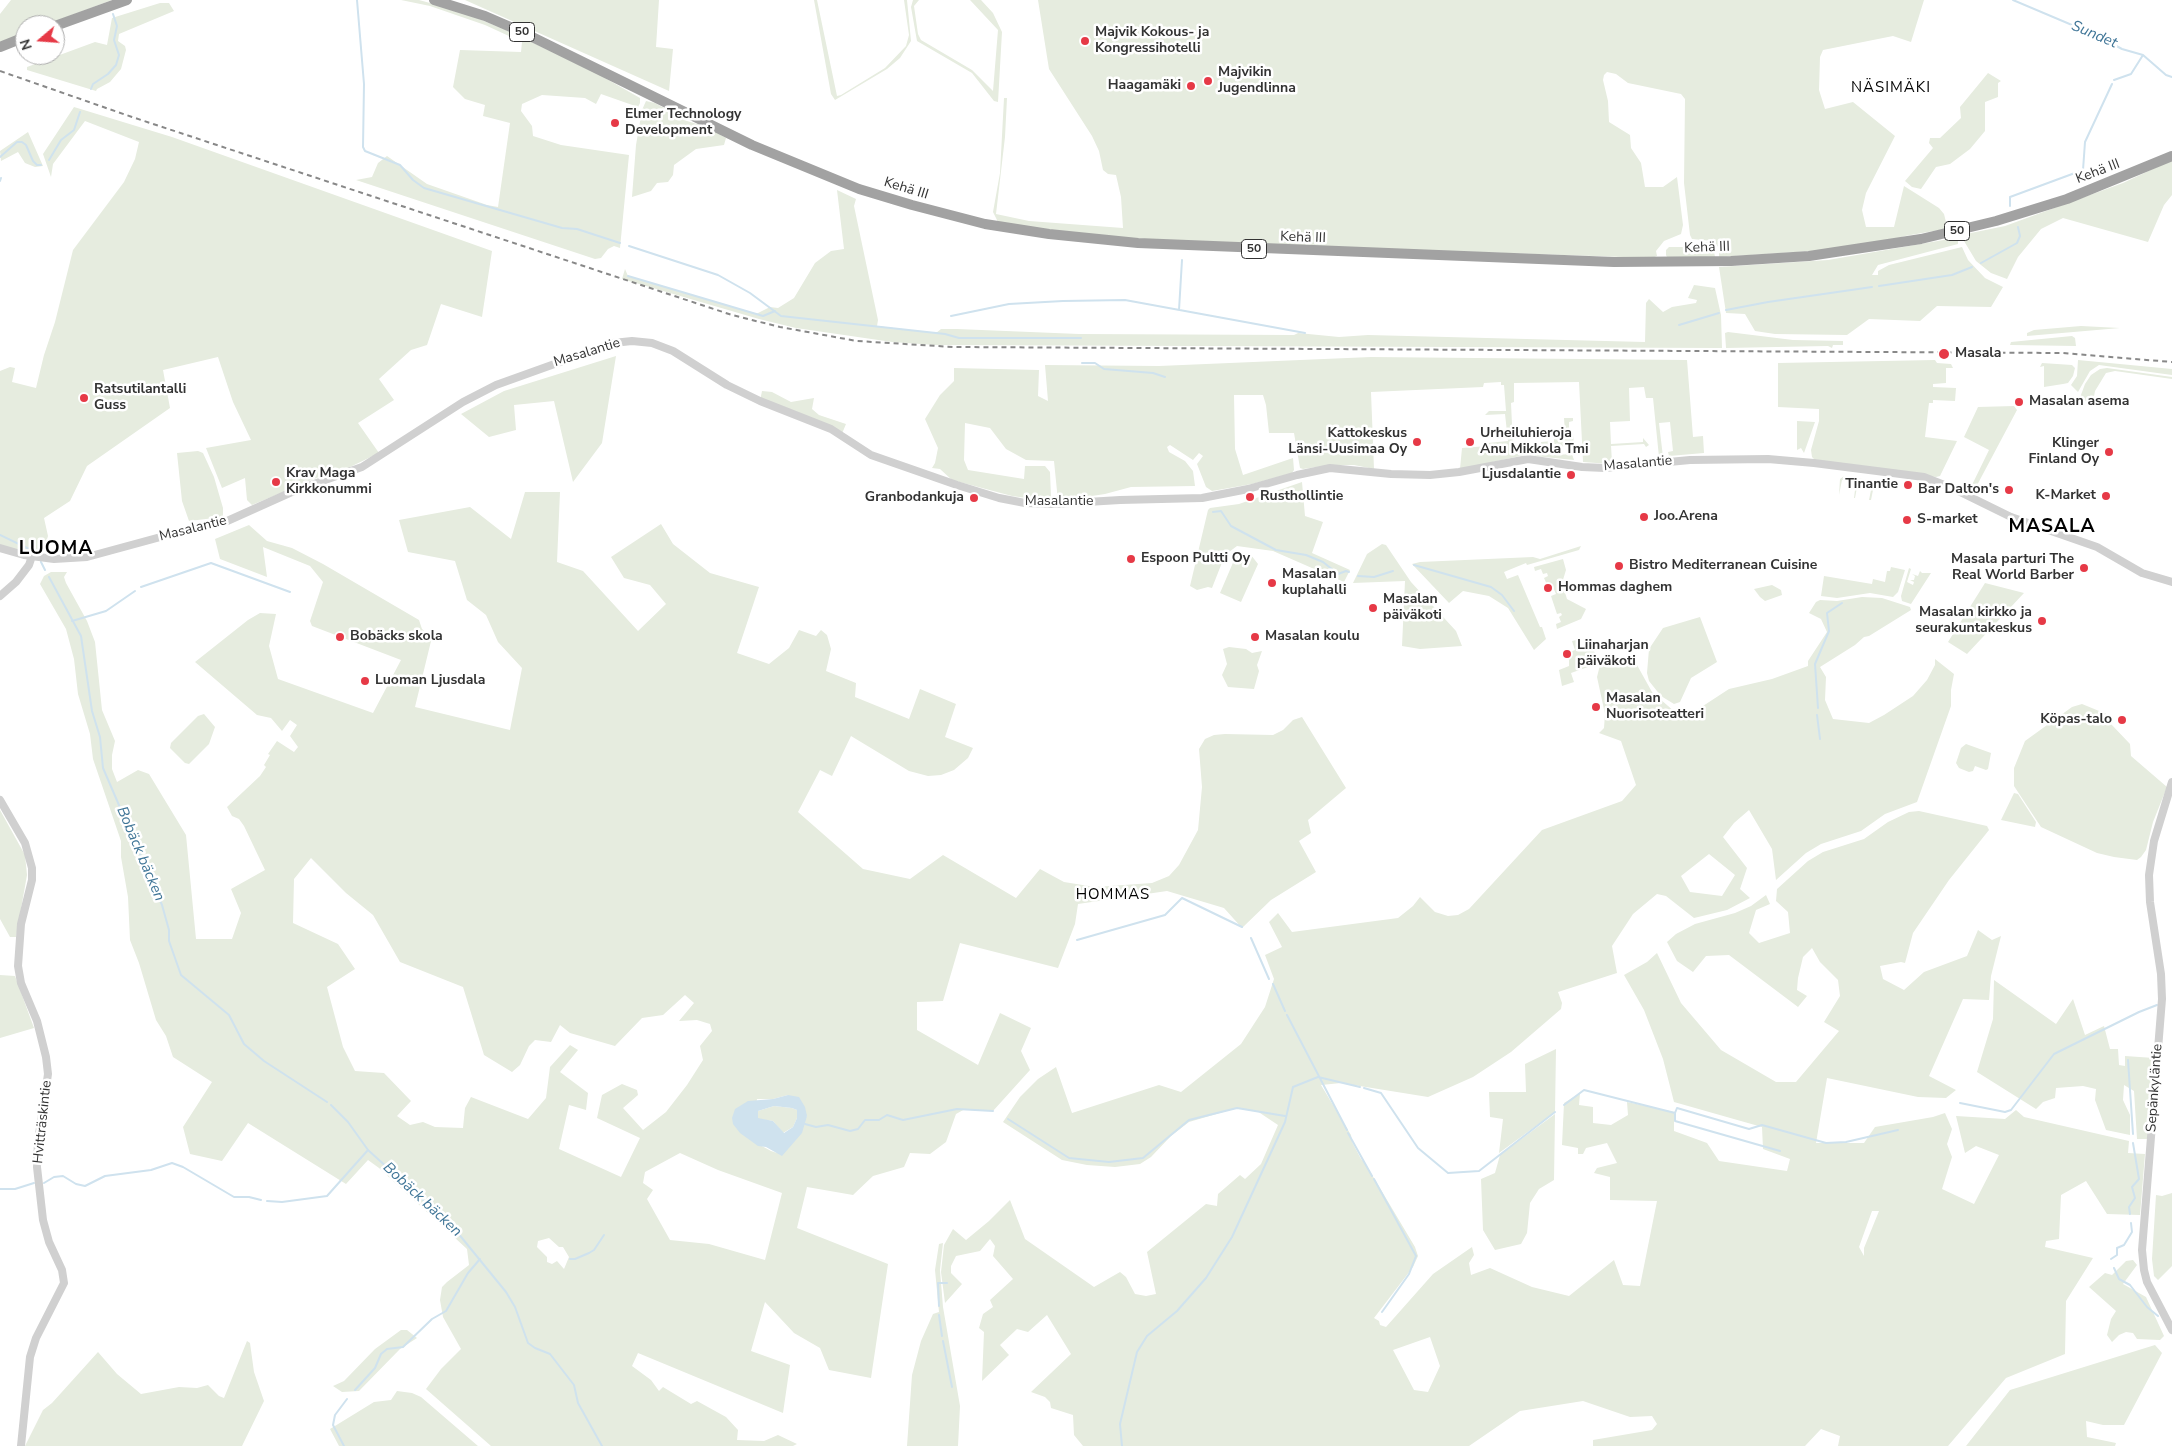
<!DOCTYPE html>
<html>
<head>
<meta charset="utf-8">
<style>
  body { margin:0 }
  #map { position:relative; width:2172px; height:1446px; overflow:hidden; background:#fff; font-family:"Nunito Sans",sans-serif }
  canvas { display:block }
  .north { position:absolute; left:15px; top:15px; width:50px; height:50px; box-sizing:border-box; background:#fff; border:1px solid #adadad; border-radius:50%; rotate:252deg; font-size:14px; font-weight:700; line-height:20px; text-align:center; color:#333 }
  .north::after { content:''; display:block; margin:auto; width:18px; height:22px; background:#e63946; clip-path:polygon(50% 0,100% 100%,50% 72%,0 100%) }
</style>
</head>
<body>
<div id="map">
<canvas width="2172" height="1446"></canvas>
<div class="north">N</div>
</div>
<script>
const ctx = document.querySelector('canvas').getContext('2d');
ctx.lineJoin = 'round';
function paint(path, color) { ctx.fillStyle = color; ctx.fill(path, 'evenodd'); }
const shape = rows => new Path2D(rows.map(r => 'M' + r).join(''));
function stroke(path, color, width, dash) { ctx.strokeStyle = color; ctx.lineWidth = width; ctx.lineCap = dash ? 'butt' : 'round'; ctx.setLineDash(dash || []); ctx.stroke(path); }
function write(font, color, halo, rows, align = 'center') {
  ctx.font = font + ' "Nunito Sans",sans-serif'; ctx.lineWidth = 5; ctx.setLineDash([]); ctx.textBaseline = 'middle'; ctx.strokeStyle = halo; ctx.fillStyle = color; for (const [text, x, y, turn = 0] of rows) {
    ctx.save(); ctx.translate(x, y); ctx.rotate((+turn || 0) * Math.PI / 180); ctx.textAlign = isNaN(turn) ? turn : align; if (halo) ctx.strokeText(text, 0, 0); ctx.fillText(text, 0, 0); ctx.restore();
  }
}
const green = shape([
  [11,0,112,0,45,25,25,25,25,33,0,42,0,14],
  [401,0,419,0,430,3,472,16,513,33,598,74,640,98,640,103,638,107,601,94,596,104,585,98,542,95,522,104,521,111,532,126,533,136,561,145,629,155,620,248,614,246,608,249,601,258,595,259,356,180,372,177,378,163,387,156,427,184,487,205,498,207,510,123,483,116,485,105,465,99,453,87,460,50,521,52,522,42,485,25,430,6],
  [465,0,659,0,656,47,673,49,669,91],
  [814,0,817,0,837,96,841,95,885,68,906,46,909,35,904,0,907,0,911,41,900,58,887,69,835,100,831,94],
  [913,0,919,0,914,6,918,34,921,40,972,70,993,91,998,30,970,0,981,0,993,13,1002,32,998,102,994,101,972,73,917,41,911,7],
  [1038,0,1924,0,1911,42,1893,36,1823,50,1820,57,1819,90,1825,109,1853,102,1895,136,1866,193,1862,210,1866,227,1894,227,1904,186,1939,208,1944,214,1947,226,1945,229,1905,236,1891,240,1812,251,1719,257,1719,248,1713,241,1692,239,1690,235,1684,183,1685,99,1681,94,1628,83,1616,74,1607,72,1604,75,1603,80,1608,101,1609,122,1630,135,1631,148,1641,163,1645,187,1663,187,1677,177,1683,225,1681,234,1664,241,1656,251,1657,256,1652,258,1184,242,1080,234,998,222,993,212,1000,173,1004,98,1007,98,1005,137,996,214,1029,221,1123,228,1121,197,1116,175,1108,174,1103,170,1099,151,1092,136,1049,69],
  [160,3,169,3,174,11,119,34,118,41,125,46,126,50,121,69,110,82,97,89,96,91,27,70,27,67,95,42,107,45,112,18],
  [1988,73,2001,81,1998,83,1998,97,1985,102,1985,131,1970,149,1950,164,1936,167,1921,189,1912,187,1905,181,1933,148,1929,143,1930,138,1940,138,1961,118,1960,107],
  [646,101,655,103,687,121,707,127,726,138,724,145,696,149,674,165,673,175,668,182,657,183,651,191,632,197,636,145,642,110],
  [74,107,172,137,492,251,482,317,441,304,427,345,411,350,379,379,394,400,358,423,379,453,348,468,326,474,252,505,247,500,245,478,222,488,206,448,251,440,233,402,218,357,163,370,170,408,87,466,70,501,44,518,48,536,43,553,22,551,0,545,0,371,10,367,15,368,12,382,36,388,44,355,55,322,73,250,124,182,135,159,139,142,85,121,53,164,51,177,43,154],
  [28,132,43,166,35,167,25,163,18,152,1,161,0,151],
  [2172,160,2172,195,2164,205,2148,242,2063,218,2041,229,2018,257,2007,279,1991,273,1976,261,1964,241,1966,234,2005,226,2057,207,2123,183],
  [837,190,856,199,854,206,878,320,877,326,936,333,941,329,957,329,1079,334,1294,335,1298,333,1339,337,1368,335,1645,342,1646,303,1649,299,1663,312,1672,307,1696,303,1697,300,1688,298,1694,285,1715,288,1721,315,1722,348,935,345,892,342,796,328,759,319,622,279,625,269,628,276,756,314,770,307,778,308,794,298,815,263,831,251,844,249],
  [1955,238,1958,240,1958,244,1878,265,1872,275,1878,275,1878,271,1889,265,1962,247,1968,260,1985,278,2003,287,1991,307,1937,306,1920,321,1869,319,1847,335,1775,334,1755,331,1745,314,1726,313,1719,267,1828,260],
  [1707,242,1713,246,1715,257,1667,257,1666,255,1666,250,1669,247,1690,247,1696,243],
  [2081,326,2120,328,2027,336,2027,333,2034,330],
  [1728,332,1793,340,1843,341,1843,345,1833,345,1832,348,1828,346,1726,348,1725,333],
  [2072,336,2075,338,2076,346,2010,345,2011,342],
  [616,356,602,443,573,482,554,401,514,405,516,430,489,437,461,414,504,391],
  [1371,357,1687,360,1693,437,1703,436,1704,453,1669,456,1668,452,1673,451,1670,422,1659,423,1663,457,1659,457,1653,398,1646,398,1644,387,1629,388,1630,421,1610,422,1611,444,1643,442,1643,438,1649,445,1646,447,1644,444,1611,446,1612,462,1610,464,1583,462,1579,382,1514,383,1514,402,1511,403,1513,446,1538,447,1538,450,1555,449,1555,455,1572,454,1574,460,1525,455,1460,469,1462,448,1488,446,1488,443,1508,441,1505,414,1485,415,1489,411,1506,411,1504,385,1501,385,1501,382,1484,383,1483,387,1371,392,1374,469,1354,465,1330,465,1303,469,1300,468,1294,433,1269,433,1266,405,1263,395,1234,395,1235,449,1243,475,1293,458,1294,470,1292,473,1252,484,1212,491,1206,487,1197,464,1203,456,1199,453,1193,460,1170,445,1167,447,1169,452,1185,461,1193,471,1195,486,1131,487,1105,494,1058,501,1054,461,1026,460,1006,449,990,428,965,423,964,460,968,470,1024,479,1025,466,1045,466,1050,472,1051,497,1048,501,1012,496,952,480,940,469,932,468,935,463,938,448,925,419,940,395,954,381,954,368,1039,370,1038,396,1048,401,1045,365,1159,366],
  [1935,360,1937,363,1951,364,1953,368,1946,368,1946,383,1933,384,1933,387,1956,388,1955,401,1933,400,1933,403,1929,403,1925,437,1957,441,1940,476,1936,477,1815,460,1812,457,1811,450,1819,421,1819,409,1778,407,1778,363],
  [2078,360,2172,369,2172,375,2099,365,2090,371,2078,392,2071,385,2077,376],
  [2042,363,2072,365,2075,368,2073,376,2068,383,2063,384,2044,387,2044,366,2040,367],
  [2107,368,2172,377,2172,379,2115,371,2106,373,2095,391,2093,402,2084,401,2078,403,2085,384,2091,375,2100,369],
  [762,391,772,392,791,402,814,398,812,409,819,415,846,424,841,436,760,401],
  [2014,406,2017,410,1975,489,1970,489,1989,450,1964,437,1978,407],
  [1564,418,1573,418,1573,421,1569,422,1569,433,1573,433,1574,446,1541,447,1541,442,1554,441,1554,434,1565,433],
  [1797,421,1815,422,1804,453,1801,448,1797,450],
  [198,451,203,453,214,477,223,508,223,517,189,521,182,501,177,453],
  [1844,476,1898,485,1897,489,1874,485,1871,500,1869,500,1872,485,1858,482,1855,498,1854,498,1856,482,1842,480,1839,495,1840,479],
  [1302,482,1305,516,1323,522,1312,553,1350,570,1344,582,1273,551,1237,546,1225,555,1212,588,1208,587,1197,590,1190,586,1208,510,1210,508,1239,504],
  [525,492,560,492,557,562,583,571,638,631,666,604,650,585,624,578,611,557,661,524,673,544,710,573,759,587,737,653,769,664,789,648,799,630,816,636,821,630,827,635,831,649,826,671,856,683,855,697,909,719,920,689,956,704,945,737,973,748,968,758,954,770,941,775,928,776,909,771,851,736,832,776,820,770,798,812,863,869,910,879,943,855,1016,898,1040,869,1064,882,1095,887,1152,883,1169,876,1179,865,1198,830,1202,787,1199,749,1205,739,1214,735,1225,734,1273,735,1283,730,1293,720,1302,717,1346,788,1308,820,1311,833,1299,841,1316,872,1271,900,1242,928,1224,908,1167,891,1078,904,1075,924,1058,968,960,943,943,1001,917,1002,917,1030,978,1065,1000,1013,1031,1028,1021,1051,1030,1070,993,1111,965,1109,956,1114,946,1142,930,1154,910,1153,904,1167,873,1176,853,1195,807,1187,797,1228,888,1264,871,1378,829,1370,820,1348,794,1333,765,1302,751,1351,790,1365,783,1413,638,1353,632,1366,651,1380,659,1391,663,1387,691,1404,697,1401,726,1417,738,1430,737,1440,764,1441,778,1435,797,1444,793,1446,491,1446,426,1389,441,1369,461,1349,443,1317,440,1300,442,1287,447,1282,469,1265,467,1249,379,1168,368,1160,346,1184,248,1123,222,1161,190,1154,183,1127,212,1082,173,1057,166,1036,156,1020,139,963,130,940,128,897,121,857,121,841,93,759,90,734,78,694,74,659,66,629,40,584,44,576,51,572,67,572,64,577,66,583,87,621,95,642,102,710,115,741,112,755,112,769,117,782,138,770,149,774,186,835,196,939,232,939,241,913,231,889,265,870,244,826,239,819,232,816,227,807,260,776,266,767,264,765,270,755,268,754,277,741,294,752,298,747,290,736,297,725,290,720,282,731,271,718,257,715,195,662,248,620,260,613,276,614,269,646,278,679,373,713,401,660,312,626,310,621,323,582,310,566,263,547,267,577,220,559,215,539,249,525,267,541,292,548,323,564,419,620,422,629,432,637,415,707,510,730,522,668,498,642,486,615,467,600,455,561,408,552,399,520,470,507,511,539],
  [311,858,346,893,373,915,400,962,463,987,484,1055,512,1072,520,1065,529,1046,535,1040,551,1042,560,1025,570,1033,615,1046,642,1018,663,1015,685,995,694,1003,679,1021,697,1020,710,1024,712,1031,700,1046,703,1060,687,1085,666,1112,643,1130,623,1108,638,1095,637,1090,622,1084,602,1095,597,1118,640,1138,621,1177,559,1149,569,1105,586,1110,588,1093,560,1072,578,1050,570,1045,550,1067,546,1098,528,1119,471,1097,465,1108,463,1128,435,1127,423,1122,410,1125,397,1116,411,1101,384,1073,355,1071,343,1047,327,987,355,969,338,944,293,923,294,879],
  [788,1095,807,1116,777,1153,771,1151,751,1140,757,1099,773,1099],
  [680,1153,718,1170,782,1193,765,1260,709,1244,670,1240,647,1199,653,1190,643,1183,645,1172],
  [549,1238,559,1247,563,1247,569,1257,564,1269,557,1261,552,1264,547,1262,547,1257,537,1247,538,1241],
  [1382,544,1386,545,1411,582,1456,631,1462,646,1420,649,1402,646,1405,581,1353,583,1367,554],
  [1581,546,1579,550,1527,565,1526,563,1504,572,1507,579,1518,575,1540,627,1542,627,1546,639,1534,650,1508,608,1489,596,1463,591,1449,603,1412,564,1420,562,1533,557,1540,559],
  [1245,553,1251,555,1258,564,1241,602,1220,593,1235,558,1238,555],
  [1563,559,1566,570,1562,583,1567,599,1586,609,1581,619,1557,629,1556,624,1561,622,1559,617,1562,615,1561,613,1557,614,1551,596,1556,594,1553,587,1549,589,1544,578,1548,576,1547,573,1543,574,1541,569,1535,571,1534,567],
  [1891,567,1905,570,1898,592,1893,597,1870,593,1837,598,1821,596,1824,576,1872,584,1873,579,1885,582,1887,571,1890,571],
  [1909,568,1911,569,1907,582,1913,585,1914,582,1910,580,1914,580,1915,576,1912,574,1918,576,1920,571,1922,573,1931,573,1911,604,1902,601,1901,596],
  [1985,583,2024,593,1967,654,1948,642],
  [1772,585,1781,590,1782,595,1765,601,1760,597,1754,589],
  [1862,597,1882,598,1910,607,1911,610,1869,636,1864,637,1855,645,1820,667,1826,677,1825,700,1833,719,1869,723,1884,715,1913,696,1927,680,1935,665,1935,659,1954,674,1951,690,1951,706,1917,802,1885,814,1861,831,1821,844,1806,853,1776,880,1772,849,1749,810,1734,823,1723,837,1747,868,1740,889,1750,898,1727,910,1694,918,1666,896,1657,894,1633,914,1612,946,1617,973,1558,992,1562,1003,1561,1009,1511,1052,1473,1077,1428,1097,1341,1083,1321,1085,1351,1135,1352,1142,1361,1159,1365,1163,1415,1247,1418,1256,1413,1267,1374,1318,1379,1321,1380,1325,1386,1327,1433,1274,1472,1247,1474,1255,1469,1263,1471,1275,1490,1268,1532,1287,1569,1296,1614,1260,1623,1285,1640,1286,1657,1201,1610,1200,1610,1177,1594,1173,1597,1168,1617,1163,1607,1143,1586,1148,1583,1154,1578,1154,1578,1148,1562,1145,1564,1103,1580,1093,1579,1105,1593,1107,1593,1123,1611,1125,1628,1115,1627,1102,1674,1112,1674,1131,1707,1143,1719,1161,1787,1171,1790,1159,1763,1149,1762,1127,1674,1102,1663,1059,1644,1010,1624,975,1647,962,1657,953,1681,1003,1721,1050,1776,1082,1796,1082,1839,1031,1824,1022,1840,996,1838,980,1820,962,1812,948,1803,957,1798,978,1797,990,1807,996,1798,1007,1729,955,1706,956,1693,972,1677,961,1667,942,1676,934,1695,924,1735,913,1751,906,1766,895,1770,904,1756,910,1749,933,1759,943,1790,933,1788,912,1776,901,1777,889,1808,861,1823,852,1864,839,1888,822,1909,812,1919,811,1987,826,1989,830,1949,880,1913,933,1905,963,1901,962,1880,966,1883,979,1904,990,1924,972,1967,956,1978,930,1992,940,2001,936,1991,976,1989,1000,1963,999,1929,1076,1956,1090,1946,1098,1918,1097,1827,1078,1816,1143,1864,1143,1875,1127,1933,1117,1945,1113,1952,1129,1947,1144,1952,1157,1942,1189,1974,1204,1999,1155,1976,1146,1965,1153,1956,1116,2005,1119,2016,1110,2024,1117,2129,1141,2128,1153,2145,1154,2140,1215,2107,1214,2086,1181,2061,1195,2059,1239,2046,1241,2045,1247,2093,1258,2066,1301,2065,1354,2006,1378,1948,1446,1838,1446,1840,1436,1821,1429,1805,1446,1593,1446,1593,1440,1652,1430,1657,1424,1652,1416,1630,1417,1583,1401,1520,1411,1469,1446,1083,1446,1074,1435,1073,1415,1051,1408,1050,1402,1045,1397,1031,1392,1071,1354,1047,1315,1028,1332,1017,1329,1000,1345,1009,1355,982,1381,984,1332,979,1328,983,1314,993,1307,990,1300,1013,1279,993,1256,995,1246,990,1239,980,1251,956,1256,951,1266,951,1273,962,1284,945,1303,941,1272,944,1245,953,1229,966,1240,989,1221,1010,1200,1025,1239,1094,1287,1120,1272,1126,1277,1135,1294,1146,1296,1156,1294,1147,1252,1206,1204,1217,1206,1218,1194,1240,1175,1245,1179,1261,1164,1278,1125,1257,1111,1237,1108,1189,1122,1171,1136,1151,1157,1140,1164,1115,1167,1087,1165,1062,1160,1003,1122,1020,1097,1038,1079,1056,1067,1072,1113,1159,1085,1181,1092,1241,1044,1265,1007,1274,979,1265,955,1282,947,1269,922,1278,913,1292,932,1398,918,1413,906,1420,897,1435,912,1448,916,1458,915,1469,909,1542,830,1622,801,1636,785,1621,741,1599,733,1604,728,1605,714,1597,677,1601,661,1608,665,1631,661,1637,665,1652,692,1683,719,1729,689,1772,679,1808,666,1808,661,1827,632,1821,619,1809,613,1816,602,1820,600,1837,601],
  [1709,854,1735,875,1722,896,1690,892,1681,876],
  [1872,1211,1879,1211,1864,1248,1864,1256,1859,1247],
  [1430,1337,1440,1366,1428,1392,1414,1390,1393,1350],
  [1700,617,1717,662,1691,678,1680,702,1674,704,1661,696,1649,681,1647,673,1649,649,1663,628],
  [1581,639,1582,649,1592,647,1598,659,1588,667,1571,673,1574,682,1562,686,1559,670,1569,666,1569,660,1565,654,1570,654,1570,652,1575,650,1572,641],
  [1229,647,1246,649,1252,653,1262,651,1257,665,1259,671,1254,689,1228,687,1222,675,1227,664,1223,649],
  [2082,704,2109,715,2111,724,2130,744,2131,756,2167,787,2153,822,2146,850,2141,857,2137,860,2114,857,2097,853,2041,827,2014,786,2014,768,2025,741,2072,707],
  [204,714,215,727,209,744,189,764,185,763,170,748,171,743,198,716],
  [1966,744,1991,753,1988,769,1986,770,1975,766,1973,771,1969,772,1959,768,1956,763,1961,748],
  [2014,793,2018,794,2036,822,2035,827,2001,820],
  [0,810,25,855,27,875,16,937,10,937,0,919],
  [0,975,15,976,34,1028,0,1038],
  [1994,980,2056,1024,2073,999,2085,1035,2104,1026,2110,1049,2118,1049,2119,1065,2125,1066,2125,1056,2154,1058,2147,1122,2148,1139,2137,1139,2134,1091,2124,1085,2123,1100,2130,1115,2130,1135,2106,1130,2095,1100,2096,1089,2083,1086,2056,1088,2055,1098,2043,1102,2036,1109,1977,1072,1993,1019],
  [1556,1049,1555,1112,1499,1153,1503,1119,1490,1117,1489,1092,1526,1092,1525,1064],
  [774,1106,792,1108,797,1110,797,1118,793,1127,783,1133,773,1121,758,1119,758,1111],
  [1555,1114,1554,1180,1539,1189,1530,1203,1527,1233,1521,1244,1495,1250,1483,1230,1481,1179,1495,1173,1500,1155],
  [2172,1193,2172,1266,2158,1280,2154,1276,2152,1259,2156,1195,2162,1196],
  [943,1243,940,1270,943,1307,960,1406,958,1446,907,1446,912,1375,921,1341,933,1314,939,1312,935,1270,939,1244],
  [2133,1260,2137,1265,2123,1284,2146,1297,2164,1336,2160,1340,2137,1339,2133,1333,2126,1332,2119,1335,2112,1342,2107,1335,2111,1319,2116,1311,2089,1287,2105,1273,2112,1275,2126,1261],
  [401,1330,407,1330,417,1338,400,1349,359,1391,342,1392,333,1386,344,1381,375,1349],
  [247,1341,250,1343,254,1372,264,1401,242,1446,25,1446,43,1410,52,1403,98,1352,117,1374,141,1394,179,1387,197,1388,208,1385,219,1396,224,1398],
  [2155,1345,2162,1353,2124,1425,2103,1425,2086,1421,2087,1437,2116,1443,2115,1446,1966,1446,2010,1390],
  [397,1391,412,1393,421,1397,478,1446,339,1446,330,1429,374,1402,391,1400]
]);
const water = shape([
  [788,1095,799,1097,805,1107,807,1116,802,1133,782,1156,766,1147,758,1146,740,1133,733,1124,732,1118,735,1109,748,1101,773,1099],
  [774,1106,792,1108,797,1110,797,1118,793,1127,784,1133,773,1121,758,1118,758,1111]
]);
const stream = shape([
  [357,0,364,84,363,147,365,151,400,165,413,180,424,188,562,228,577,229,620,243],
  [2013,0,2098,36,2122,49,2143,55,2166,75,2172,77],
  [2114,80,2131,74,2143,55],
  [91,89,93,84,108,74,116,65,119,55,114,40,117,26,113,14],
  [0,157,17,142,22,142,26,145,33,161,37,165,41,165],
  [49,160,61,140,74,130,80,112],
  [0,181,1,178],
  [2010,206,2010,197,2083,170,2085,142,2112,84],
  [629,246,718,275,750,293,781,316,945,334,959,338,1081,338],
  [1981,263,2017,243,2020,236,2018,227],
  [628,276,763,316,775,311],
  [1879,286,1952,275,1972,267],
  [1179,310,1182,260],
  [1726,310,1768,302,1872,287],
  [951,316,1009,304,1063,301,1125,300,1305,333],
  [1679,325,1719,313],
  [1082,363,1095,363,1104,369,1153,373,1165,377],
  [1213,512,1221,511,1231,526,1276,550,1306,555,1323,562,1338,574,1346,571,1349,572],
  [0,535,27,548,35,549,38,553],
  [41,562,45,570],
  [1414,565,1491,587,1502,595,1514,611],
  [1358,576,1374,577,1393,571],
  [49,577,81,636,92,711,100,737,103,768,162,905,169,930,169,941,181,975,229,1015,244,1044,264,1061,327,1102],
  [141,587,211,563,290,592],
  [72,621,106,611,135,591],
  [1818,708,1815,664,1829,631,1827,613,1842,603],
  [1817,715,1820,739],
  [1251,938,1269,979],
  [1077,940,1165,915,1182,898,1242,927],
  [1273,984,1285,1011],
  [1287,1015,1347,1130],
  [2128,1060,2133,1134],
  [1364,1088,1381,1093,1418,1148,1448,1173,1479,1171,1555,1112],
  [1960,1103,2005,1112,2011,1110,2054,1054,2139,1012,2157,1005],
  [331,1105,348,1122,368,1150,453,1227,506,1292,515,1307,528,1343,535,1348,550,1354,574,1385,578,1403,602,1446],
  [1564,1105,1584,1090,1675,1113,1677,1108,1749,1129,1762,1125,1826,1143,1846,1142,1898,1130],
  [1675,1113,1675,1121,1780,1151],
  [1008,1119,1069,1158,1109,1162,1143,1158,1189,1120,1237,1108,1285,1116],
  [805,1124,816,1127,828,1125,850,1131,858,1129,865,1120,879,1120,887,1115,903,1120,957,1109,993,1111],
  [1348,1133,1372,1176],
  [1374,1179,1416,1256,1409,1274,1382,1312],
  [44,1183,54,1177,63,1176,76,1184,85,1186,105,1176,151,1170,172,1163,183,1167,234,1197,249,1197,261,1200],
  [0,1189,15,1189,34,1183],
  [267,1201,282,1202,327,1196,368,1150],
  [2130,1214,2129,1207,2135,1198,2132,1187,2139,1179,2133,1143],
  [570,1259,575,1259,589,1253,594,1250,604,1235],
  [2111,1259,2117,1255,2117,1248,2124,1245,2132,1232,2131,1223],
  [2114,1268,2119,1279,2130,1285,2147,1307,2158,1316],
  [939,1306,938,1283,947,1283],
  [939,1315,942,1336],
  [943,1341,952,1387],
  [355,1390,375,1368,381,1354,387,1349,403,1347,432,1319,446,1311,468,1273,480,1259],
  [344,1446,333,1425,335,1415,347,1399],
  [1122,1446,1120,1424,1137,1352,1147,1336,1177,1311,1206,1278,1232,1237,1285,1122,1293,1087,1318,1077,1360,1087]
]);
const tertiary = shape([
  [0,548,24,555,54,559,87,557,190,529,225,522,294,491,362,467,463,402,496,385,613,343,632,341,652,343,673,351,727,385,760,401,831,429,871,455,957,485,999,498,1025,503,1054,504,1120,500,1202,498,1248,489,1297,475,1330,468,1391,474,1430,475,1459,472,1528,459,1582,467,1605,468,1690,460,1768,459,1814,463,1924,477,1952,488,2011,517,2097,547,2142,573,2172,582],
  [0,596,16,582,29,565,32,556],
  [2172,782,2154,841,2149,875,2150,902,2161,974,2162,999,2142,1250,2144,1270,2147,1282,2172,1330],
  [0,800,25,843,32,868,32,880,21,924,18,966,21,983,37,1021,46,1057,48,1074,38,1141,37,1167,43,1220,49,1242,62,1270,64,1283,36,1338,30,1357,21,1446]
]);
const trunk = shape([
  [434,0,485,16,522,32,752,145,859,189,912,205,985,224,1049,234,1138,243,1614,262,1731,261,1809,256,1921,239,1996,221,2067,199,2172,156],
  [55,26,127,0],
  [0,47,25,37]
]);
const rail = shape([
  [0,71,132,117,732,315,780,327,857,341,953,347,2062,353,2172,362]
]);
const markers = [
  [1085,41,5,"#e63946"],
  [1208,81,5,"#e63946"],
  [1191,86,5,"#e63946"],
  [615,123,5,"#e63946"],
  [1944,354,6,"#e63946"],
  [84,398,5,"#e63946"],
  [2019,402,5,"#e63946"],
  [1417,442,5,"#e63946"],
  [1470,442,5,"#e63946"],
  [2109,452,5,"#e63946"],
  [1571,475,5,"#e63946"],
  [276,482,5,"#e63946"],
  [1908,485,5,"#e63946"],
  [2009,490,5,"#e63946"],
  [2106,496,5,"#e63946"],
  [1250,497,5,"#e63946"],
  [974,498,5,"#e63946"],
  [1644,517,5,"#e63946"],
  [1907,520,5,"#e63946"],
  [1131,559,5,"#e63946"],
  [1619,566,5,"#e63946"],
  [2084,568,5,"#e63946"],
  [1272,583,5,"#e63946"],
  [1548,588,5,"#e63946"],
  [1373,608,5,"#e63946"],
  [2042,621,5,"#e63946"],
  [340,637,5,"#e63946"],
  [1255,637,5,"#e63946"],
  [1567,654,5,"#e63946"],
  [365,681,5,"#e63946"],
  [1596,707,5,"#e63946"],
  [2122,720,5,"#e63946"]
];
const shields = [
  [522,32,25],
  [1957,231,25],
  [1254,249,25]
];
const shieldNames = [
  ["50",522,32],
  ["50",1957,231],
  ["50",1254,249]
];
const poiNames = [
  ["Majvik Kokous- ja",1095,33],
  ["Kongressihotelli",1095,49],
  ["Majvikin",1218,73],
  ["Jugendlinna",1218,89],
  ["Haagamäki",1181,86,"right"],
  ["Elmer Technology",625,115],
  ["Development",625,131],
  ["Masala",1955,354],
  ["Ratsutilantalli",94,390],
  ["Guss",94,406],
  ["Masalan asema",2029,402],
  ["Kattokeskus",1407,434,"right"],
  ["Länsi-Uusimaa Oy",1407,450,"right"],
  ["Urheiluhieroja",1480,434],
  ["Anu Mikkola Tmi",1480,450],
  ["Klinger",2099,444,"right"],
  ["Finland Oy",2099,460,"right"],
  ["Krav Maga",286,474],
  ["Kirkkonummi",286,490],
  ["Ljusdalantie",1561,475,"right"],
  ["Tinantie",1898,485,"right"],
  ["Bar Dalton's",1999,490,"right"],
  ["K-Market",2096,496,"right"],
  ["Rusthollintie",1260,497],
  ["Granbodankuja",964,498,"right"],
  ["Joo.Arena",1654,517],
  ["S-market",1917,520],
  ["Espoon Pultti Oy",1141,559],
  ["Masala parturi The",2074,560,"right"],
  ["Real World Barber",2074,576,"right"],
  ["Bistro Mediterranean Cuisine",1629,566],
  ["Masalan",1282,575],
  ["kuplahalli",1282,591],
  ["Hommas daghem",1558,588],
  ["Masalan",1383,600],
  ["päiväkoti",1383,616],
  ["Masalan kirkko ja",2032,613,"right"],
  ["seurakuntakeskus",2032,629,"right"],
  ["Bobäcks skola",350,637],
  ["Masalan koulu",1265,637],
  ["Liinaharjan",1577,646],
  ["päiväkoti",1577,662],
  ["Luoman Ljusdala",375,681],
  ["Masalan",1606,699],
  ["Nuorisoteatteri",1606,715],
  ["Köpas-talo",2112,720,"right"]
];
const streetNames = [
  ["Kehä III",2098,172,-21],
  ["Kehä III",906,189,17],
  ["Kehä III",1303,238,2],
  ["Kehä III",1707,248,-2],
  ["Masalantie",587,353,-17],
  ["Masalantie",1638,464,-5],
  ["Masalantie",1059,502],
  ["Masalantie",193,529,-14],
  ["Sepänkyläntie",2155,1088,-86],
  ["Hvitträskintie",43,1122,-84]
];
const waterNames = [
  ["Sundet",2094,35,23],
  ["Bobäck bäcken",140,854,67],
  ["Bobäck bäcken",422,1200,43]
];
const neighbourhoodNames = [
  ["NÄSIMÄKI",1891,88],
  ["HOMMAS",1113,895]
];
const districtNames = [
  ["MASALA",2052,527],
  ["LUOMA",56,549]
];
paint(green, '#e6ecdf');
paint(water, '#cfe2ee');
stroke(stream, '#cfe2ee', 2);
stroke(tertiary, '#d0d0d0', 8);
stroke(trunk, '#a2a2a2', 10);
stroke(rail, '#888', 2, [5, 4]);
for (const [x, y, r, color] of markers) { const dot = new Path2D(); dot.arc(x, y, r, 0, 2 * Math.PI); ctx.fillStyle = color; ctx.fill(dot); stroke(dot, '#fff', 2); }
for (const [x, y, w] of shields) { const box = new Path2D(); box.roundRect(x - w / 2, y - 9.5, w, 19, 4); ctx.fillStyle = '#fff'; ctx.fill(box); stroke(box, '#333', 1); }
write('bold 12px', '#333', null, shieldNames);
write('bold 14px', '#333', '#fff', poiNames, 'left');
write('14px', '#333', '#fff', streetNames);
write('italic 15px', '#3f7597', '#fff', waterNames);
ctx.letterSpacing = '1px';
write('15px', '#000', '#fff', neighbourhoodNames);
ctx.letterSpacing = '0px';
ctx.letterSpacing = '1px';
write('bold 19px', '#000', '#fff', districtNames);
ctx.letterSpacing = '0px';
</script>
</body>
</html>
